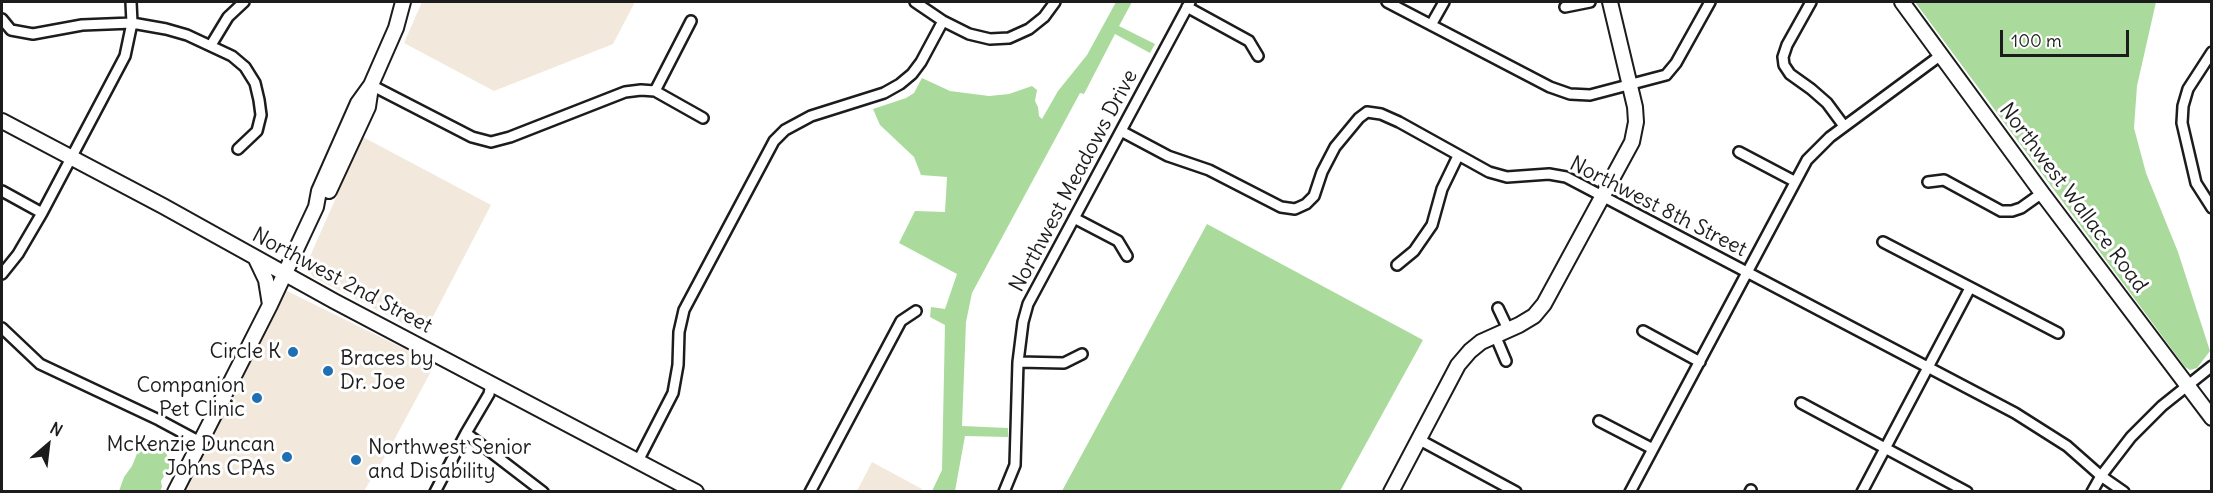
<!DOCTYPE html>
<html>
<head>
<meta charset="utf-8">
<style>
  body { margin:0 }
  #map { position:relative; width:2213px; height:493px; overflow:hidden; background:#fff; font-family:Delius,sans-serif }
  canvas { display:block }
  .frame { position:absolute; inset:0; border:3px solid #1c1c1c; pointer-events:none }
  .north { position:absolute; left:18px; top:415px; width:60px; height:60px; -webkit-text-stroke:4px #fff; paint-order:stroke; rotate:28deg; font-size:16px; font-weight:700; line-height:24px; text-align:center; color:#1c1c1c }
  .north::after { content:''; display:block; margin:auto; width:21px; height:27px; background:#1c1c1c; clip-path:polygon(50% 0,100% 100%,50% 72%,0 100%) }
  .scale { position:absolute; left:2000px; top:30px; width:129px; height:27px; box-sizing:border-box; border:3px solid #1c1c1c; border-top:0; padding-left:8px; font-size:18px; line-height:21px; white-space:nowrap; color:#1c1c1c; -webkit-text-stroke:4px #fff; paint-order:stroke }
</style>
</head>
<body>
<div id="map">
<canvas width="2213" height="493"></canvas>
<div class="frame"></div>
<div class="north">N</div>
<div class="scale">100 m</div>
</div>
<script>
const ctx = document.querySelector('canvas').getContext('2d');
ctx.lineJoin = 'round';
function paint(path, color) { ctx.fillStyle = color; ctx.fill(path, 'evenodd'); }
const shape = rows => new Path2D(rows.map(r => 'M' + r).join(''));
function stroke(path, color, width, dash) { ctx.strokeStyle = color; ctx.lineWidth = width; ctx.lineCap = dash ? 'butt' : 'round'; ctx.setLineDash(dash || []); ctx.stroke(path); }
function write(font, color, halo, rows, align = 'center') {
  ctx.font = font + ' Delius,sans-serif'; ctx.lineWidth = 6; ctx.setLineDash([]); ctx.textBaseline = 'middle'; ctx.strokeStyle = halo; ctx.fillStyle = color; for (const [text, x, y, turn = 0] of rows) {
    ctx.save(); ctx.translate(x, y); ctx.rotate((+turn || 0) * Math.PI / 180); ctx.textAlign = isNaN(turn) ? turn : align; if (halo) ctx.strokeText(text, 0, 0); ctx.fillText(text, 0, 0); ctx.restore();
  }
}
const built = shape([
  [422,2,635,2,613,44,494,91,404,43],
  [363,137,491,205,424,334,313,277,307,268,307,263],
  [287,291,435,364,386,455,364,491,186,491],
  [872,462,922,489,920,491,857,491]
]);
const green = shape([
  [1116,2,1132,2,1119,26,1155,44,1150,53,1115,34,1084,94,1080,93,972,293,966,322,962,426,1008,428,1008,437,965,436,955,491,932,491,942,470,945,325,930,317,931,307,945,309,957,274,899,243,915,211,945,212,947,177,921,175,914,157,880,125,873,109,906,98,914,93,922,78,950,91,989,96,1009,94,1032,86,1037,90,1035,101,1038,107,1039,116,1042,119,1058,91,1087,55],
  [1915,2,2156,2,2137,86,2134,128,2146,173,2178,252,2210,351,2197,368,2190,370,2185,367],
  [1207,224,1423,340,1340,491,1062,491],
  [145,439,156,441,165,450,171,465,161,481,162,487,160,491,119,491,124,477,132,466,141,444]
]);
const street = shape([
  [915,2,943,21,969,34,990,39,1009,38,1029,29,1044,17,1055,2],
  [1387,2,1550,87,1570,94,1590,95,1666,75,1676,63,1710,2],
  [1811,2,1787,45,1783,57,1784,65,1790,74,1811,89,1827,103,1844,126],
  [1187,7,1249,41,1258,56],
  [1565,7,1590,2],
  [2,19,11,30,33,34,82,25,132,23,166,29,187,35,232,56,245,67,255,83,259,100,261,115,257,131,238,149],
  [1431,25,1444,2],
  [211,45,228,17,244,2],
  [2212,52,2188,89,2183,106,2182,123,2196,183,2212,208],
  [371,85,472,137,491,142,510,137,625,92,641,90,655,91,703,118],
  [655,91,691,21],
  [1121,131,1168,156,1209,170,1281,207,1295,209,1306,204,1314,196,1322,172,1335,147,1359,118,1367,112,1381,114,1399,122,1489,172,1507,177,1549,174,1566,177,2015,413,2067,446,2101,476,2124,492],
  [1739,152,1794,181],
  [1928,182,1944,180,2001,211,2012,211,2021,208,2042,193],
  [2,191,42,213],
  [1074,218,1118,241,1127,256],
  [1883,242,2058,333],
  [1397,265,1414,251,1432,225,1442,189,1458,156],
  [2,274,18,254,42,213,125,56,132,23,131,2],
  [1498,308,1508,329],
  [2,328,40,364,159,420,200,442],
  [1643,331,1700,362],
  [1495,335,1506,361],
  [1018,362,1064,363,1082,354],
  [1801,403,1967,492],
  [1599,421,1653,449],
  [466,433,543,492],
  [1418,439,1516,492],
  [638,461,673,393,678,365,679,332,684,310,774,141,785,130,811,116,884,93,900,84,912,74,921,62,943,21],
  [435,492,466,433,489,394,491,384],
  [810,492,901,321,916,311],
  [1004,492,1015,465,1018,362,1023,322,1028,304,1190,2],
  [1630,492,1807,160,1830,137,1941,55],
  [1750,492,1751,490],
  [1862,492,1970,288],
  [2092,492,2101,476,2131,437,2162,406,2212,366]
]);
const secondary = shape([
  [1902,2,2042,193,2212,418],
  [2,121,163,206,334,301,696,492],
  [329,191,368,107,371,87],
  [256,259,266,280,270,305],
  [175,492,270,305,316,207,319,191,358,103,371,85,396,28,403,2],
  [1391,492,1458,365,1470,351,1481,342,1519,325,1534,316,1544,304,1632,142,1636,122,1635,107,1610,2]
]);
const markers = [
  [293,352,6,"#1f6fb2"],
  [328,371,6,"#1f6fb2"],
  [257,398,6,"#1f6fb2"],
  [287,457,6,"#1f6fb2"],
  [356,460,6,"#1f6fb2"]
];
const streetNames = [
  ["Northwest Meadows Drive",1074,181,-62],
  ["Northwest Wallace Road",2073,198,53],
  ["Northwest 8th Street",1658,207,27],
  ["Northwest 2nd Street",342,281,28]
];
const poiNames = [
  ["Circle K",281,352],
  ["Braces by",340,359,"left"],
  ["Dr. Joe",340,383,"left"],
  ["Companion",245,386],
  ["Pet Clinic",245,410],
  ["McKenzie Duncan",275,445],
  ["Johns CPAs",275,469],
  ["Northwest Senior",368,448,"left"],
  ["and Disability",368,472,"left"]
];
paint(built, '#f2e8db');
paint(green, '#aadb9c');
stroke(street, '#1c1c1c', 14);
stroke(secondary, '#1c1c1c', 18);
stroke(street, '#fff', 9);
stroke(secondary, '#fff', 14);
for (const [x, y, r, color] of markers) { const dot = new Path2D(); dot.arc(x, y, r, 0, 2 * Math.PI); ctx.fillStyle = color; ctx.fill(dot); stroke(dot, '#fff', 2); }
write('21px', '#1c1c1c', '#fff', streetNames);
write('21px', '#1c1c1c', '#fff', poiNames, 'right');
</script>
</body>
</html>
